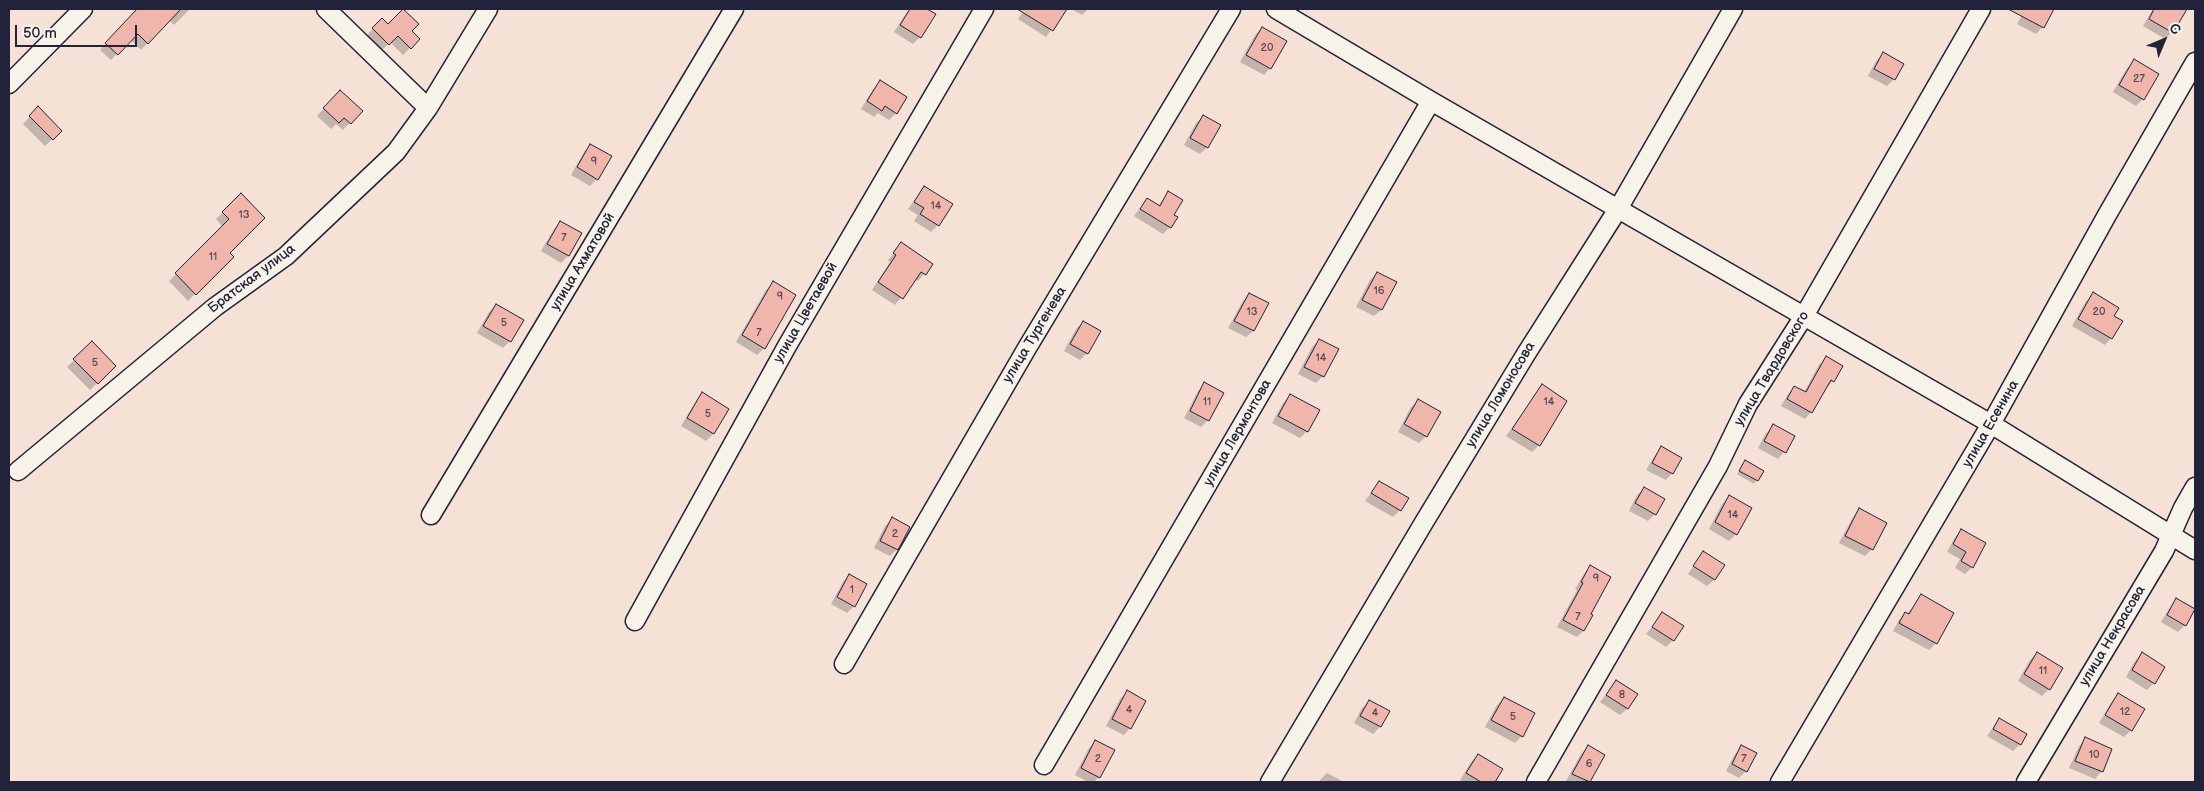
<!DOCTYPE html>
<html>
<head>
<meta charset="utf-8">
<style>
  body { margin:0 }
  #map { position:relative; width:2204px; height:791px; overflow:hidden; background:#f5e1d6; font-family:"Balsamiq Sans",sans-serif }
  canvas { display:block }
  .frame { position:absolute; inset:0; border:10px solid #22223b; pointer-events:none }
  .north { position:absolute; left:2139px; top:15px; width:50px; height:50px; -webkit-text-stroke:4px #f7f3e8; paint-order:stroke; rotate:45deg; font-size:14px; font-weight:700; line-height:20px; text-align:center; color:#22223b }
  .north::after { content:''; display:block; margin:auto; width:18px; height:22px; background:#22223b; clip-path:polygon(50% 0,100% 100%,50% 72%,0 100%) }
  .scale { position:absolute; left:15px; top:25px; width:122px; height:22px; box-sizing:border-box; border:2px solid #22223b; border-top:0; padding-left:6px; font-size:15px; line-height:18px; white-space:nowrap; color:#22223b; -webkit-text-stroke:4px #f7f3e8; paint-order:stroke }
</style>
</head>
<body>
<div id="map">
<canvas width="2204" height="791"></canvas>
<div class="frame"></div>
<div class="north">С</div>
<div class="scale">50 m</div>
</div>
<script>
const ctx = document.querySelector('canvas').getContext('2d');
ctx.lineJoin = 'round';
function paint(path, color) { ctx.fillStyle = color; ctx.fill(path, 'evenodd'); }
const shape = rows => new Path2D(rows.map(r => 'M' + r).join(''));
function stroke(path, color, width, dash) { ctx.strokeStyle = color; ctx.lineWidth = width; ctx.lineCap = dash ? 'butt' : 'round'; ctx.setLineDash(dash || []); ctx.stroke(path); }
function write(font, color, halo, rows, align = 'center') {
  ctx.font = font + ' "Balsamiq Sans",sans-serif'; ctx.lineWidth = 4; ctx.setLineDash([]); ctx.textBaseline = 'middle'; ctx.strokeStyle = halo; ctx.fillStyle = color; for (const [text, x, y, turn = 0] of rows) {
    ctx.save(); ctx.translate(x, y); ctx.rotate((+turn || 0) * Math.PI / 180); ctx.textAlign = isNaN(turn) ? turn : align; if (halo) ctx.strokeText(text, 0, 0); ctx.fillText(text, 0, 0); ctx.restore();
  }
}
const shadow = shape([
  [146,9,190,9,174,25,169,20,141,50,131,40,111,60,100,50,137,11,141,14],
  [909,9,925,9,934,14,920,37,913,44,894,32],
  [1025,9,1066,9,1046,37,1018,19],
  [1071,9,1088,9,1082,15],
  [2025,9,2053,9,2043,27,2036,34,2017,24],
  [2153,9,2186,9,2172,32,2165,39,2143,26],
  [382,20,388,26,411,31,418,39,403,55,390,42,381,51,366,36],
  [1262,28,1270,68,1264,75,1240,62,1255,35],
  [1883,54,1894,79,1887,86,1868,76,1876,61],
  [2134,61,2143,99,2136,106,2113,92,2127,68],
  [880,82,896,113,889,120,878,113,874,117,861,109,873,89],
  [333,98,361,111,343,130,336,124,331,129,317,116],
  [38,108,61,131,45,146,23,124],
  [1203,117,1207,147,1200,154,1184,145,1196,123],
  [590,145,597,179,590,186,571,175,584,152],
  [924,187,951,204,938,225,931,232,914,221,918,215,908,209],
  [1168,193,1172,215,1170,227,1163,234,1134,216,1147,199,1158,206],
  [241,195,228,253,232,257,188,301,169,281,223,227,216,219],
  [560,222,580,233,568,256,561,263,541,251,554,229],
  [902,243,932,264,918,281,915,279,895,305,872,290,890,262,888,260],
  [1377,273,1395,283,1381,310,1374,316,1356,307,1370,280],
  [773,283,764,348,757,355,736,342,766,290],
  [1249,294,1267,304,1253,331,1246,337,1228,328,1243,301],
  [2093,294,2112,317,2111,338,2105,345,2072,326,2086,301],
  [496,305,510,341,503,348,477,333,489,312],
  [1083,322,1087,353,1080,360,1064,351,1076,329],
  [1319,340,1337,350,1323,376,1316,383,1298,374,1312,347],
  [92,343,115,366,90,390,67,367],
  [1826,358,1833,381,1826,388,1811,412,1805,419,1781,406,1788,394,1795,387,1804,392,1819,365],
  [1205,384,1208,420,1201,427,1184,418,1198,391],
  [1543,386,1565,401,1539,445,1532,452,1506,436],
  [702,394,728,409,713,434,706,441,681,426,696,401],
  [1290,396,1307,431,1300,438,1272,423,1283,403],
  [1418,401,1439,412,1426,436,1419,443,1398,432,1411,407],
  [1773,426,1784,452,1778,459,1758,448,1766,433],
  [1662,448,1672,473,1666,480,1646,470,1655,455],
  [1746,461,1762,471,1754,484,1737,474],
  [1379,482,1400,510,1393,517,1365,501],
  [1644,489,1655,514,1648,521,1629,511,1637,495],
  [1729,497,1736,534,1729,541,1709,529,1722,504],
  [1860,510,1872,549,1865,556,1839,543,1853,517],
  [892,519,908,528,897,549,890,556,874,548,885,526],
  [1962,530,1972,567,1965,574,1955,568,1960,559,1947,552,1955,537],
  [1703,553,1714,580,1707,586,1688,574],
  [1590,567,1589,614,1583,631,1577,637,1557,627,1577,590,1575,589,1584,574],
  [849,575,854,606,847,613,831,604,843,582],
  [1921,596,1952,613,1936,643,1929,650,1893,631,1899,620,1906,613,1907,614],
  [2177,600,2185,625,2178,632,2161,622,2170,607],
  [1662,614,1673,640,1666,647,1646,634],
  [2037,653,2049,689,2042,696,2018,681,2030,660],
  [2142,654,2154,683,2147,690,2126,677,2135,661],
  [1616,682,1627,709,1620,715,1600,702],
  [1127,692,1130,728,1124,735,1106,726,1120,699],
  [2119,695,2131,730,2124,737,2099,723,2112,701],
  [1504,698,1534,714,1522,736,1515,743,1485,727,1497,705],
  [1369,701,1388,711,1380,727,1373,734,1354,723,1362,708],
  [1999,719,2020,744,2013,751,1987,736],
  [2086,739,2111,749,2101,772,2095,779,2069,768,2079,746],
  [1096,741,1099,777,1094,782,1088,782,1075,775,1089,748],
  [1588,747,1604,756,1589,782,1566,781,1581,754],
  [1742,747,1746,771,1739,778,1726,771,1735,754],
  [1478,755,1501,769,1493,782,1464,782,1460,780,1471,762],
  [1327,773,1344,782,1318,782]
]);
const building = shape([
  [137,9,181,9,148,44,138,34,118,55,105,43,137,9],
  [403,9,419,24,412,31,420,39,411,49,398,36,389,45,372,28,382,18,388,24,403,9],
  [910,9,927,9,936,14,921,38,900,25,910,9],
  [1017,9,1067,9,1053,31,1017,9],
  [2008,9,2054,9,2044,28,2008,9],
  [2154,9,2187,9,2173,33,2149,19,2154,9],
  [1262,27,1287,41,1271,69,1246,55,1262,27],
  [1883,52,1904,64,1895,80,1874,69,1883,52],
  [2134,59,2159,74,2144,100,2119,85,2134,59],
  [880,80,907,97,897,114,885,106,882,111,867,101,880,80],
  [340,90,363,111,351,124,344,118,339,123,323,108,340,90],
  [38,106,62,131,53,140,29,116,38,106],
  [1203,115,1221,125,1208,148,1190,138,1203,115],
  [590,144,612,156,598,180,577,167,590,144],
  [924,186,953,204,939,226,920,214,924,208,914,202,924,186],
  [1168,191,1183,200,1174,215,1178,217,1171,228,1140,209,1147,198,1160,206,1168,191],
  [241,193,265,218,230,253,234,257,196,295,175,273,229,219,222,212,241,193],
  [560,221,582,233,569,256,547,244,560,221],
  [901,242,933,264,926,275,921,272,903,299,878,282,896,255,893,253,901,242],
  [1377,272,1397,282,1382,310,1362,300,1377,272],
  [773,281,796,295,765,349,742,335,773,281],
  [2093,292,2119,308,2114,316,2123,321,2112,339,2078,319,2093,292],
  [1249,293,1269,303,1254,331,1234,321,1249,293],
  [496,304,524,320,511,342,483,326,496,304],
  [1083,321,1101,331,1088,354,1070,344,1083,321],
  [1319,339,1339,349,1324,377,1304,367,1319,339],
  [92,341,116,366,98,384,73,359,92,341],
  [1826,356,1843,366,1834,382,1831,380,1812,413,1787,399,1794,386,1806,392,1826,356],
  [1204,382,1224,393,1209,421,1190,411,1204,382],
  [1542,384,1567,401,1540,446,1512,429,1542,384],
  [702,392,729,409,714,434,687,418,702,392],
  [1290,394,1320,410,1308,432,1278,416,1290,394],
  [1418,399,1441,412,1427,437,1404,424,1418,399],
  [1773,424,1795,436,1786,453,1764,441,1773,424],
  [1661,446,1682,458,1673,474,1652,463,1661,446],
  [1745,460,1764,471,1758,481,1739,471,1745,460],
  [1379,481,1409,498,1401,511,1371,493,1379,481],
  [1644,487,1665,499,1656,515,1635,503,1644,487],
  [1729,495,1752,508,1737,535,1715,522,1729,495],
  [1859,508,1887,523,1873,550,1845,536,1859,508],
  [892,517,910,527,898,550,880,541,892,517],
  [1961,529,1986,543,1973,568,1961,561,1966,552,1953,544,1961,529],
  [1703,551,1725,565,1715,580,1693,566,1703,551],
  [1590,565,1611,577,1591,614,1593,615,1584,631,1563,620,1583,583,1581,582,1590,565],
  [849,574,867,584,855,607,837,597,849,574],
  [1921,594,1954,613,1937,644,1899,623,1905,612,1909,614,1921,594],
  [2176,598,2195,609,2186,626,2167,615,2176,598],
  [1662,612,1684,626,1674,641,1652,627,1662,612],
  [2037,652,2063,668,2050,690,2024,674,2037,652],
  [2142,652,2165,667,2155,684,2132,670,2142,652],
  [1616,680,1638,694,1628,709,1606,695,1616,680],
  [1127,690,1146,701,1131,729,1112,719,1127,690],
  [2118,693,2145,709,2132,731,2105,715,2118,693],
  [1504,697,1535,713,1523,737,1491,720,1504,697],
  [1369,700,1390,711,1381,727,1360,716,1369,700],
  [1999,718,2027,734,2021,745,1993,729,1999,718],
  [2085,737,2112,749,2103,772,2075,761,2085,737],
  [1095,740,1115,750,1100,778,1081,768,1095,740],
  [1588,745,1605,755,1590,782,1572,774,1588,745],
  [1741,745,1757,753,1747,772,1732,764,1741,745],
  [1478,754,1503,769,1495,782,1481,782,1466,773,1478,754]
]);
const minor = shape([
  [326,9,428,108],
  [1276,9,1431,101,1991,424,2195,550],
  [9,84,83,9],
  [18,471,215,307,286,256,396,152,428,108,488,9],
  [431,515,734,9],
  [635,621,787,346,984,9],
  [844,664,1027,348,1231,9],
  [1044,765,1431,101],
  [1270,782,1423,524,1526,354,1618,209,1733,9],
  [1536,782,1718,466,1748,404,1804,316,1981,9],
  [1780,782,1991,424,2107,215,2195,62],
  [2026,782,2164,551,2183,508,2195,487]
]);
const numberNames = [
  ["20",1267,48],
  ["27",2139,79],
  ["9",594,162],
  ["14",936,206],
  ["13",244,215],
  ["7",564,238],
  ["11",213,257],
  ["16",1379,291],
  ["9",780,297],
  ["13",1252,312],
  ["20",2099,312],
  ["5",504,323],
  ["7",759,333],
  ["14",1321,358],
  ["5",95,363],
  ["11",1207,402],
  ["14",1549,402],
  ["5",708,414],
  ["14",1733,515],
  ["2",895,534],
  ["9",1596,579],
  ["1",852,590],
  ["7",1578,617],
  ["11",2043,671],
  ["8",1622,695],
  ["4",1129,710],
  ["12",2125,712],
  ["4",1375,713],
  ["5",1513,717],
  ["10",2094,755],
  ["2",1098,759],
  ["7",1744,759],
  ["6",1589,764]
];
const streetNames = [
  ["улица Ахматовой",583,262,-59],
  ["Братская улица",252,279,-37],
  ["улица Цветаевой",806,313,-60],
  ["улица Тургенева",1035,335,-59],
  ["улица Твардовского",1772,369,-59],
  ["улица Ломоносова",1501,395,-59],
  ["улица Есенина",1991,424,-60],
  ["улица Лермонтова",1238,433,-60],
  ["улица Некрасова",2113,636,-59]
];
paint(shadow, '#0003');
paint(building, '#f0b6ab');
stroke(building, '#22223b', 1);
stroke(minor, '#22223b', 21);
stroke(minor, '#f7f3e8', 18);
write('11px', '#564757', null, numberNames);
write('14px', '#22223b', '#f7f3e8', streetNames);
</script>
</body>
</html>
